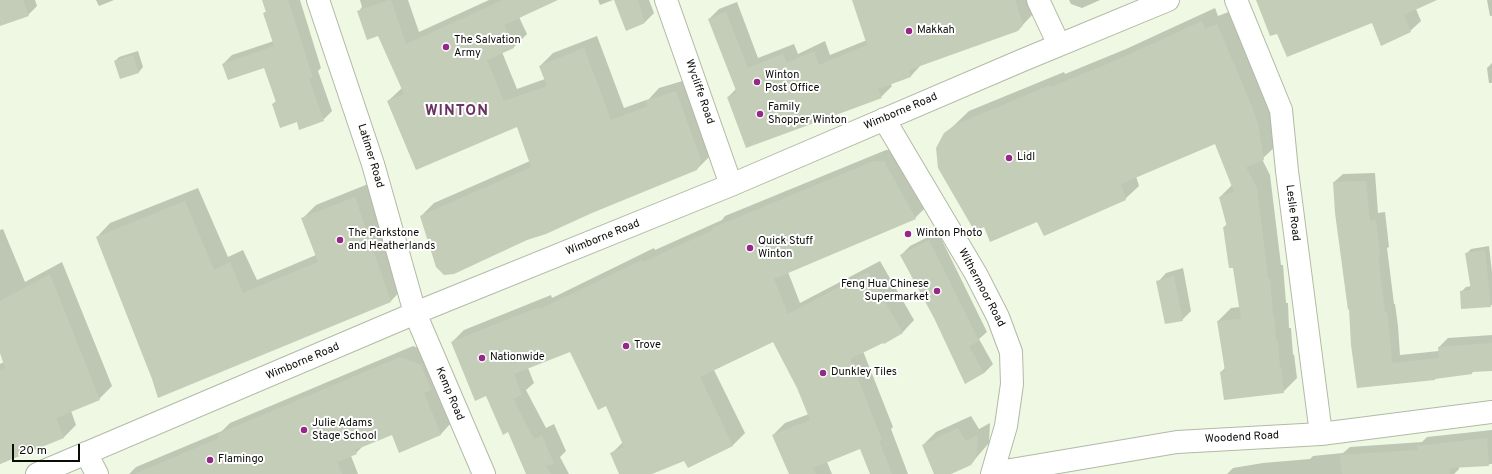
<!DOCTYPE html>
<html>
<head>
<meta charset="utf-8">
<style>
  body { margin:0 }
  #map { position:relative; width:1492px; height:474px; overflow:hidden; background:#eef8e2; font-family:Overpass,sans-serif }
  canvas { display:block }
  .scale { position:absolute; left:12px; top:444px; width:68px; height:18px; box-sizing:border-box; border:2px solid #0a0c06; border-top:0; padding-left:5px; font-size:12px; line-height:14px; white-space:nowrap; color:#0a0c06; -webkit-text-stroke:3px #fff; paint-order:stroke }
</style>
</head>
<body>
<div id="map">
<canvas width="1492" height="474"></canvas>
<div class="scale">20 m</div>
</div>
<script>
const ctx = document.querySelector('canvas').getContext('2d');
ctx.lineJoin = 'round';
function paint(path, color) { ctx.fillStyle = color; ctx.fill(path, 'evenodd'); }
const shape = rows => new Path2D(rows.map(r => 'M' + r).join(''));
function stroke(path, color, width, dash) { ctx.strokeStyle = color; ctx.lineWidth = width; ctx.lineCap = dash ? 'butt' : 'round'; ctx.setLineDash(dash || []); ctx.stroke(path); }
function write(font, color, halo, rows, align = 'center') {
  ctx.font = font + ' Overpass,sans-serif'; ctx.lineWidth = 4; ctx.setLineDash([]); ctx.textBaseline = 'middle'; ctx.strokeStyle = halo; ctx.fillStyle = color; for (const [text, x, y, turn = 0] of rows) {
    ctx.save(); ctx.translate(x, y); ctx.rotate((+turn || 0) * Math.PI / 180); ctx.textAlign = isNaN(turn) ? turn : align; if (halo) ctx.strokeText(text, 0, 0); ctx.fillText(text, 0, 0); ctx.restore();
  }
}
const shadow = shape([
  [0,0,35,0,37,6,28,15,0,25],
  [96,0,114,0,99,6],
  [263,0,300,0,321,68,318,71,332,111,323,120,297,121,273,104,276,101,265,67,223,64,232,55,274,41,264,13,267,11],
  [360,0,408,0,419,32,489,0,547,0,519,17,527,34,514,47,502,52,517,89,545,79,540,66,553,53,597,36,624,108,649,99,659,88,689,79,710,156,697,169,421,216,434,203,530,161,518,126,388,101,402,88,378,35,359,11,362,7],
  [598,0,613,0,600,5],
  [615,0,649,0,654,13,645,22,627,29],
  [853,0,1028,0,1033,14,1018,30,921,65,911,76,890,83,892,86,881,97,728,97,736,89,709,19,719,9,737,2,758,58,794,44,798,54,825,41,830,55,867,40],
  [1069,0,1100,0,1082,8,1071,4],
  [1259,0,1435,0,1416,9,1421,21,1410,31,1372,22,1277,32],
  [1487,0,1492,0,1492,16,1490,16],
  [1215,8,1218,16,1231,11,1272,110,1277,145,1262,159,1270,175,1281,265,1283,265,1286,303,1288,303,1289,328,1291,328,1293,355,1294,354,1297,378,1283,392,1221,372,1225,368,1218,321,1231,308,1240,307,1234,266,1224,227,1227,224,1220,197,1232,185,1215,143,1136,176,1139,186,1125,199,1038,220,945,134,969,111,1064,72,1065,74,1126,49],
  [138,51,143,67,139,72,121,78,115,61,119,57],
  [1492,63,1492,83,1489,83,1487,68],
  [886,150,896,150,927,206,915,218,788,272,800,303,880,261,914,320,903,332,884,342,863,351,893,427,891,429,908,474,871,474,860,448,827,462,832,474,790,474,773,435,785,423,809,414,798,387,774,341,714,370,745,433,733,445,688,466,684,459,650,474,620,474,611,454,623,442,607,405,571,351,528,368,534,383,526,390,546,428,554,424,566,451,560,457,569,474,529,474,509,431,452,342,464,330,551,295,552,298,654,248,655,250,722,220,725,216],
  [1375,173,1378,213,1385,212,1389,247,1387,248,1394,304,1395,304,1398,326,1400,355,1439,351,1439,347,1448,338,1492,335,1492,370,1474,371,1472,373,1437,378,1435,379,1358,387,1350,308,1334,182,1343,174],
  [368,184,404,287,391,301,159,396,153,379,97,237,110,223,198,188,228,257,243,250,257,280,316,255,303,218,316,205],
  [3,229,25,282,62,262,112,386,99,399,71,411,76,425,64,437,0,464,0,364,4,362,0,350,0,230],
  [938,232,987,332,979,339,993,364,984,373,965,383,935,317,901,255,910,246],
  [1489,246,1492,272,1492,305,1462,308,1462,291,1466,287,1472,286,1467,253,1471,249],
  [1183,268,1191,311,1182,320,1158,282,1166,273],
  [413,346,433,354,452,422,441,434,400,451,392,434,363,446,356,453,351,456,358,474,129,474,136,467,222,431,230,423],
  [971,416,979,429,990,423,989,443,970,465,950,474,935,474,923,445,936,432],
  [1492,430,1492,464,1459,466,1459,469,1454,474,1227,474,1233,468,1263,463,1310,459,1313,456,1343,453,1350,447,1422,442,1427,437]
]);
const building = shape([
  [0,0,23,0,29,16,0,26],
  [262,0,288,0,313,78,309,79,324,121,299,130,297,122,280,128,272,104,276,102,264,68,228,80,222,64,274,46,263,13,266,12],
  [389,0,391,0,406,44,503,0,558,0,504,25,514,48,487,60,504,101,547,86,539,66,584,48,611,120,648,106,645,101,676,91,701,160,697,170,592,213,546,234,527,240,454,274,444,275,436,267,420,216,531,167,517,127,416,170,387,101,404,94,378,36,367,40,357,11],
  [614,0,638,0,645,23,626,31],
  [852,0,1015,0,1023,25,1018,31,909,70,911,77,878,89,882,98,746,148,727,97,737,93,708,19,726,12,748,68,783,54,787,63,814,51,819,65,867,45],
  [1256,0,1437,0,1404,15,1411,32,1381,46,1372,23,1287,57,1277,34,1270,36],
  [1202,21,1205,29,1217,24,1251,104,1258,124,1264,160,1246,167,1257,188,1268,278,1270,278,1273,316,1274,316,1276,341,1278,341,1280,368,1281,368,1284,393,1224,400,1220,372,1225,371,1217,321,1241,319,1233,268,1229,268,1223,227,1227,227,1219,197,1234,192,1215,144,1121,184,1126,200,1044,236,1037,222,990,242,984,227,975,232,938,168,936,148,944,133,955,125,1050,85,1051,87,1112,62],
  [133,55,139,73,120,79,114,61],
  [874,161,884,161,916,219,774,279,788,314,868,272,903,333,884,344,883,343,850,359,882,440,879,441,892,474,870,474,860,449,813,468,816,474,789,474,772,435,810,420,797,388,773,342,700,377,733,446,688,468,684,461,652,474,619,474,610,453,624,447,606,406,598,410,570,352,514,374,522,395,513,399,534,439,542,435,554,464,546,466,551,474,526,474,508,432,503,435,486,396,475,401,451,342,539,307,540,309,642,260,643,262,713,230,712,228],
  [1366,181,1370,221,1376,220,1380,256,1378,256,1385,312,1387,312,1390,335,1392,363,1439,358,1438,347,1492,343,1492,371,1472,372,1472,374,1435,379,1435,380,1357,388,1351,345,1349,309,1348,310,1335,213,1333,182],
  [355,197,391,302,158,398,152,379,96,237,185,201,214,270,230,262,243,293,318,262,301,218],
  [929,240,979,341,969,346,984,373,965,384,934,318,900,255],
  [1485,250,1491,307,1461,309,1460,291,1471,290,1465,253],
  [50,274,100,400,56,418,64,438,0,464,0,371,5,368,0,353,0,301],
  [1174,276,1183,321,1165,324,1156,281],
  [400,357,421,365,431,390,424,393,441,435,399,453,392,435,355,450,357,454,337,462,342,474,135,474,219,438,218,434],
  [958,428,966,441,978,435,976,458,971,465,951,474,934,474,922,445],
  [1487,438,1489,466,1450,468,1450,474,1342,474,1340,455,1418,450,1417,446]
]);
const minor = shape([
  [318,0,373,164,415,313,484,474],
  [666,0,731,185],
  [1038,0,1059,45],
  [1236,0,1281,110,1287,171,1321,434],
  [884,119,976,274,998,317,1011,352,1012,384,1006,426,992,474],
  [86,453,97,474],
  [993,473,1177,442,1321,434,1492,412],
  [37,474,425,309,731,185,1023,60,1168,0]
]);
const markers = [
  [909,31,4,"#962888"],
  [446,47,4,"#962888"],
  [757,82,4,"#962888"],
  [760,114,4,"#962888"],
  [1009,158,4,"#962888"],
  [908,234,4,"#962888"],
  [340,240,4,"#962888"],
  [750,248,4,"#962888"],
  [937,291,4,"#962888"],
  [626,346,4,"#962888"],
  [482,358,4,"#962888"],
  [823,373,4,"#962888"],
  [304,430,4,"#962888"],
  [210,460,4,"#962888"]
];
const poiNames = [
  ["Makkah",917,31],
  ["The Salvation",454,41],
  ["Army",454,54],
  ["Winton",765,76],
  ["Post Office",765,89],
  ["Family",768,108],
  ["Shopper Winton",768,121],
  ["Lidl",1017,158],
  ["The Parkstone",348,234],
  ["and Heatherlands",348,247],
  ["Winton Photo",916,234],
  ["Quick Stuff",758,242],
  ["Winton",758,255],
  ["Feng Hua Chinese",929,285,"right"],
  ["Supermarket",929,298,"right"],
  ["Trove",634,346],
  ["Nationwide",490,358],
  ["Dunkley Tiles",831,373],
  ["Julie Adams",312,424],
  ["Stage School",312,437],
  ["Flamingo",218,460]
];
const streetNames = [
  ["Wycliffe Road",699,92,71],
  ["Wimborne Road",901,112,-23],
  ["Latimer Road",370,156,73],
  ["Leslie Road",1292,213,83],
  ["Wimborne Road",603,238,-22],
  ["Withermoor Road",981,288,62],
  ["Wimborne Road",303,362,-23],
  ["Kemp Road",449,394,67],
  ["Woodend Road",1242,438,-3]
];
const districtNames = [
  ["WINTON",457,112]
];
paint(shadow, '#0003');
paint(building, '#c4cdb8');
stroke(minor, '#b2baa6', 24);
stroke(minor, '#fff', 22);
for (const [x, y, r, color] of markers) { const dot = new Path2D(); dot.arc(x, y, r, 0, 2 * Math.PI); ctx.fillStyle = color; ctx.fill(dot); stroke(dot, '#fff', 1.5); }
write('11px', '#0a0c06', '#fff', poiNames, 'left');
write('11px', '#0a0c06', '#fff', streetNames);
ctx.letterSpacing = '1px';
write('bold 15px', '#6a3361', '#fff', districtNames);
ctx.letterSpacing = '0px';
</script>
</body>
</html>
